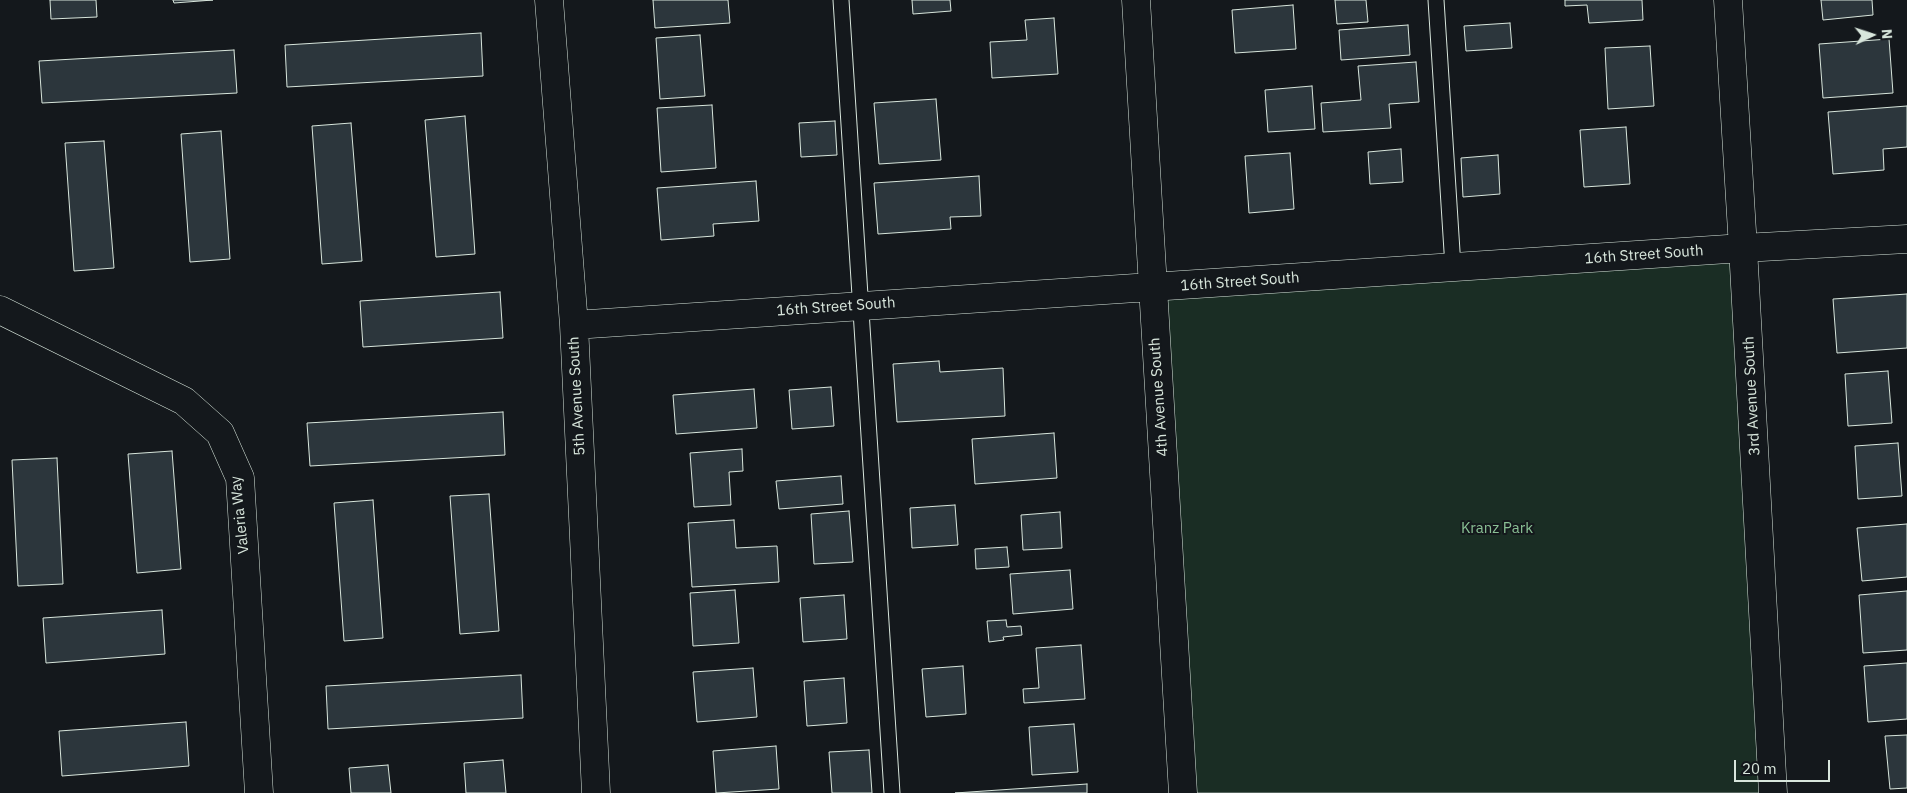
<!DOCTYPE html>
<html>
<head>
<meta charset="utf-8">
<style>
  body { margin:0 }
  #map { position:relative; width:1907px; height:793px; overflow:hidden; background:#14181c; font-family:"IBM Plex Sans",sans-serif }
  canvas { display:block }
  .north { position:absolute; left:1847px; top:10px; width:50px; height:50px; -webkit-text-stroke:4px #14181c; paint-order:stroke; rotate:86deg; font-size:14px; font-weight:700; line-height:20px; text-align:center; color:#d8e6dc }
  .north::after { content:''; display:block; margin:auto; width:18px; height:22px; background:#d8e6dc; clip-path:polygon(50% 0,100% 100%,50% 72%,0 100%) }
  .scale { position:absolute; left:1734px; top:760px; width:96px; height:22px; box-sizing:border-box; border:2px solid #d8e6dc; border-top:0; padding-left:6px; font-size:15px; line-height:18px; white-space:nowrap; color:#d8e6dc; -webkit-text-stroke:4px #14181c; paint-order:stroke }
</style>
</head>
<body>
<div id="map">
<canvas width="1907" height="793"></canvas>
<div class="north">N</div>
<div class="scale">20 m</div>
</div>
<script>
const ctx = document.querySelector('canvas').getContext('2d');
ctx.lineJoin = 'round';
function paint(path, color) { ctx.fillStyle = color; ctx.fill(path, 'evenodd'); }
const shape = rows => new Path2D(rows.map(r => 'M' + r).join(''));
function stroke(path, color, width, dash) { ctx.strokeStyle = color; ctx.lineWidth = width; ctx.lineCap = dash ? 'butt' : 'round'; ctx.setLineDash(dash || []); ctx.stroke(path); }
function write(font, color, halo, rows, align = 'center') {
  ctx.font = font + ' "IBM Plex Sans",sans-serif'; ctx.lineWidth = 4; ctx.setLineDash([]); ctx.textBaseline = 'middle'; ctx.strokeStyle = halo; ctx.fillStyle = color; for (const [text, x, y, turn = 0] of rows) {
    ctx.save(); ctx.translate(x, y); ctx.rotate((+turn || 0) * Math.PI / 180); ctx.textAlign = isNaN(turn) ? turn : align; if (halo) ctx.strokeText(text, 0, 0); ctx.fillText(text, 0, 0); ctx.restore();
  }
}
const green = shape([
  [1743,248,1780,793,1186,793,1152,287,1743,248]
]);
const building = shape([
  [50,0,96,0,97,17,51,19,50,0],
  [173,0,213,0,174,3,173,0],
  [653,0,728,0,730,23,655,28,653,0],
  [912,0,950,0,951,11,913,14,912,0],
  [1335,0,1366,0,1368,22,1337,24,1335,0],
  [1565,0,1642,0,1643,20,1589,23,1587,5,1565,6,1565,0],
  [1821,0,1872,0,1873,15,1823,20,1821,0],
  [1293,5,1296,49,1235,53,1232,10,1293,5],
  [1054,18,1058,74,992,78,990,42,1027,40,1025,20,1054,18],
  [1510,23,1512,48,1466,51,1464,26,1510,23],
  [1408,25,1410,55,1341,60,1339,30,1408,25],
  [481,33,483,76,287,87,285,45,481,33],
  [700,35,705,96,660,99,656,38,700,35],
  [1889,39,1893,93,1823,98,1819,44,1889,39],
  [1650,46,1654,106,1608,109,1605,48,1650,46],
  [234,50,237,93,42,103,39,61,234,50],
  [1416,62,1419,102,1389,104,1391,128,1323,132,1321,103,1361,100,1358,66,1416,62],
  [1312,86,1315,129,1268,132,1265,90,1312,86],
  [936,99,941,160,879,164,874,103,936,99],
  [712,105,716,168,661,172,657,108,712,105],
  [1907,106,1907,147,1883,149,1884,170,1833,174,1828,112,1907,106],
  [465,116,475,254,436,257,425,120,465,116],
  [835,121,837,155,801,157,799,123,835,121],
  [351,123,362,261,322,264,312,126,351,123],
  [1626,127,1630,184,1584,187,1580,130,1626,127],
  [221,131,230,259,190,262,181,134,221,131],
  [104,141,114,268,74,271,65,143,104,141],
  [1401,149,1403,182,1370,184,1368,152,1401,149],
  [1290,153,1294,209,1249,213,1245,156,1290,153],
  [1498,155,1500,194,1463,197,1461,158,1498,155],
  [979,176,981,216,950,217,951,229,878,234,874,183,979,176],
  [756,181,759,221,713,224,714,236,661,240,657,188,756,181],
  [500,292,503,338,363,347,360,301,500,292],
  [1907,294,1907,348,1837,353,1833,299,1907,294],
  [939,361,940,372,1003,368,1005,416,897,422,893,364,939,361],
  [1888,371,1892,423,1848,426,1845,374,1888,371],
  [831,387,834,426,792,429,789,390,831,387],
  [754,389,757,428,676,434,673,395,754,389],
  [503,412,505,455,310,466,307,423,503,412],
  [1054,433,1057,478,975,484,972,439,1054,433],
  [1898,443,1902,496,1858,499,1855,446,1898,443],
  [742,449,743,471,729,472,731,505,694,507,690,453,742,449],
  [172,451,181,569,137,573,128,454,172,451],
  [57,458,63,584,18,586,12,460,57,458],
  [841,476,843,504,779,509,776,481,841,476],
  [489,494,499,631,460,634,450,496,489,494],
  [373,500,383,638,344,641,334,503,373,500],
  [955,505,958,545,912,548,910,508,955,505],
  [849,511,853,562,814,564,811,514,849,511],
  [1060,512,1062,548,1023,550,1021,515,1060,512],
  [734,520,736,548,777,546,779,582,692,587,688,523,734,520],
  [1907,524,1907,577,1862,581,1857,528,1907,524],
  [1007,547,1009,567,976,569,975,549,1007,547],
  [1070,570,1073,609,1013,614,1010,574,1070,570],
  [735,590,739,643,693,646,690,593,735,590],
  [1907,591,1907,650,1863,653,1859,595,1907,591],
  [844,595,847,639,803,642,800,598,844,595],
  [162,610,165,654,46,663,43,618,162,610],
  [1006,620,1007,627,1021,626,1022,635,1003,637,1004,640,989,642,987,621,1006,620],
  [1081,645,1085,699,1024,703,1023,689,1039,688,1036,648,1081,645],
  [1907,663,1907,719,1868,722,1864,666,1907,663],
  [963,666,966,714,926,717,922,669,963,666],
  [753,668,757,717,697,722,693,672,753,668],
  [521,675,523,718,328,729,326,686,521,675],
  [844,678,847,723,807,726,804,681,844,678],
  [186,722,189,766,62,776,59,731,186,722],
  [1074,724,1078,772,1032,775,1029,727,1074,724],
  [1907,735,1907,788,1890,789,1885,736,1907,735],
  [776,746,779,789,716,793,713,751,776,746],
  [869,750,872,793,832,793,829,752,869,750],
  [503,760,506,793,466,793,464,763,503,760],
  [388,765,391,793,351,793,349,768,388,765],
  [1087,784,1087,793,955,793,1087,784]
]);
const lane = shape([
  [841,0,892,793],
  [1436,0,1453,267]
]);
const street = shape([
  [549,0,574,325,596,793],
  [1136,0,1183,793],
  [1728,0,1743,248,1773,793],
  [0,310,184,401,220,433,240,478,259,793],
  [574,325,1743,248,1907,239]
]);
const streetNames = [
  ["16th Street South",1644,255,-4],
  ["16th Street South",1240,282,-4],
  ["16th Street South",836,307,-4],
  ["5th Avenue South",577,396,-93],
  ["3rd Avenue South",1752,396,-93],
  ["4th Avenue South",1159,397,-94],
  ["Valeria Way",240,515,-96]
];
const parkNames = [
  ["Kranz Park",1497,529]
];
paint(green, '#1a2d24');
stroke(green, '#939e99', 1);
paint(building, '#2c363c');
stroke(building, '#d8e6dc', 1);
stroke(lane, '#d8e6dc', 17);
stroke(street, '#d8e6dc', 29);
stroke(lane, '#14181c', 15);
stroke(street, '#14181c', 28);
write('15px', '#d8e6dc', '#14181c', streetNames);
write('15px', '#8ac095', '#14181c', parkNames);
</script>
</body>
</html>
